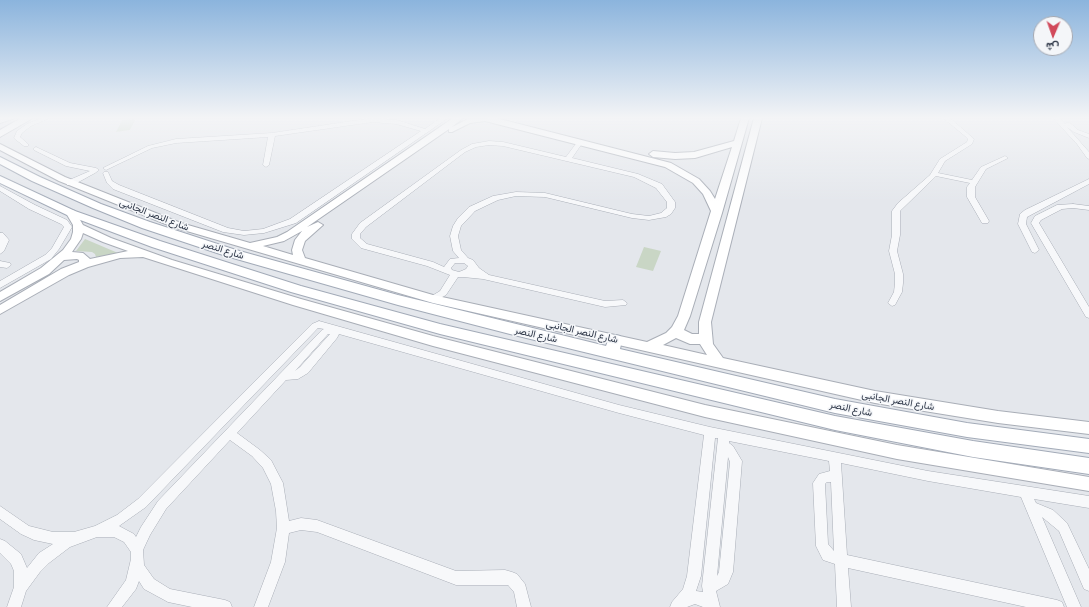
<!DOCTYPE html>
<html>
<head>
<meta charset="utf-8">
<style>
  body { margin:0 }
  #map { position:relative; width:1089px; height:607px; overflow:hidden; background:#e4e7ec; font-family:Manrope,Vazirmatn,sans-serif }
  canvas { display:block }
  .north { position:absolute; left:1033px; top:16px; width:40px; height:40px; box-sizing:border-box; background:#f4f6f9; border:1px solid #a4a8b1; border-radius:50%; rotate:182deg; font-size:11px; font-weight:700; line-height:16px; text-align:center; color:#2b3445 }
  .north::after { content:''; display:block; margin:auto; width:14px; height:18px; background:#d1495b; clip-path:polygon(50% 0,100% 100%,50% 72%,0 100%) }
</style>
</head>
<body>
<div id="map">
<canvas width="1089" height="607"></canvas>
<div class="north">ش</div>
</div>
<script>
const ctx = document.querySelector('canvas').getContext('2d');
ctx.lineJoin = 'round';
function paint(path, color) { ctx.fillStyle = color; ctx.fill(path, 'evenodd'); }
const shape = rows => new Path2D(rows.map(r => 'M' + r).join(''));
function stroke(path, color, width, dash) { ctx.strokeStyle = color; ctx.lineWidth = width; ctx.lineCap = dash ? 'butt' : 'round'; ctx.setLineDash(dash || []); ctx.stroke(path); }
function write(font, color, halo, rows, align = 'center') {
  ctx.font = font + ' Manrope,Vazirmatn,sans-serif'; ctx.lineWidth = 3; ctx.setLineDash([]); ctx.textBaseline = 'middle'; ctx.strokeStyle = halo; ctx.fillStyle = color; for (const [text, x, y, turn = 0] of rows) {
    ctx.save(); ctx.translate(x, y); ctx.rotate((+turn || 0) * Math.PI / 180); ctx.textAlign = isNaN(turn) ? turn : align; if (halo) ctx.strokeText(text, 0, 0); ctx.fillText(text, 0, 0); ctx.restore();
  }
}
const green = shape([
  [136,119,130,130,116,132,122,120],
  [85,239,118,253,96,257,95,254,92,252,76,251],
  [644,247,661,251,653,271,636,267]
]);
const street = shape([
  [41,118,50,118,31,126,22,133,20,137,28,144,28,146,24,146,15,139,14,138,17,131,27,124,41,118],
  [372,118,397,120,425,129,440,118,448,118,296,223,264,233,244,235,223,232,113,189,107,183,103,173,104,172,108,172,112,181,119,185,228,228,244,231,263,229,290,219,421,131,396,124,373,122,275,136,269,165,266,167,263,165,268,137,176,143,152,148,108,169,106,170,103,168,148,146,176,139,272,133,372,118],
  [943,118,950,118,974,139,972,144,945,161,938,173,972,180,981,167,1003,157,1005,156,1008,158,986,169,975,187,975,197,989,221,988,223,982,223,967,197,967,187,970,183,936,176,900,211,900,235,897,251,903,274,903,283,902,292,895,305,892,306,888,303,894,292,895,283,895,274,889,251,892,235,892,211,898,203,930,175,940,159,967,142,968,139,965,136,943,118],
  [1053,118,1060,118,1065,124,1066,123,1070,123,1078,130,1089,134,1089,138,1074,132,1067,127,1089,152,1089,159,1087,158,1077,144,1053,118],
  [580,140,583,142,572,158,638,174,662,184,675,202,675,208,671,214,666,217,649,220,632,218,545,197,516,196,498,200,475,211,461,226,458,236,461,250,468,258,473,260,479,268,489,275,605,301,623,300,627,303,626,305,605,307,483,279,463,277,458,277,446,295,433,302,429,299,430,297,440,291,450,275,427,266,361,248,352,239,352,234,360,223,461,150,472,144,489,141,503,142,566,157,578,141,580,140],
  [489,145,503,146,634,177,656,188,667,202,667,208,661,213,649,216,632,214,545,193,516,192,493,196,469,207,458,218,453,226,450,236,453,251,459,258,450,259,444,267,433,262,367,244,360,238,360,234,366,227,465,152,476,147,489,145],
  [455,263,464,263,468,266,466,269,459,272,452,270,451,268,455,263],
  [36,147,70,163,96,168,99,170,95,173,73,185,67,185,67,181,90,171,66,166,34,150,34,148,36,147],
  [1089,179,1089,184,1027,217,1026,224,1039,250,1035,253,1032,252,1018,224,1020,214,1025,210,1089,179],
  [0,186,35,205,67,220,72,227,59,249,51,259,0,288,0,281,45,255,52,248,64,227,61,224,29,209,0,191,0,186],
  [1073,204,1089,206,1089,210,1073,208,1062,209,1041,220,1039,223,1089,307,1089,318,1086,317,1031,223,1035,216,1057,205,1073,204],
  [0,233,3,233,9,240,4,251,0,254,0,233],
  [0,261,10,263,11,265,7,268,0,267,0,261],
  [319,321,619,405,710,427,928,471,1089,496,1089,508,1034,499,1036,503,1053,510,1067,523,1089,569,1089,591,1084,589,1059,531,1042,517,1081,607,1067,607,1021,497,928,481,841,463,847,555,1057,600,1062,602,1064,607,1026,607,848,568,851,607,837,607,835,564,823,560,816,546,813,483,819,474,830,471,829,461,729,441,729,443,733,446,742,461,733,572,728,584,716,591,720,607,703,607,695,604,687,607,670,607,672,602,683,589,687,576,704,435,619,413,339,334,337,338,308,373,298,379,286,380,237,433,260,450,271,460,283,483,289,521,301,518,317,520,456,571,505,570,512,572,517,574,525,584,531,607,517,607,514,592,508,585,456,585,317,532,301,530,289,533,285,562,268,607,254,607,271,562,277,528,276,511,271,484,263,468,252,456,230,440,166,509,150,535,143,550,144,565,154,579,170,589,225,600,230,602,232,607,192,607,168,602,144,589,139,581,136,589,122,607,107,607,126,580,131,559,131,552,124,542,114,537,97,537,70,547,49,563,40,572,26,591,21,607,7,607,14,587,14,571,11,564,0,553,0,539,5,541,21,554,27,568,39,553,53,544,34,540,21,534,0,519,0,506,29,526,53,532,74,532,95,526,117,515,138,499,312,324,319,321],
  [318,328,324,329,322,330,158,501,141,527,136,537,134,534,119,526,146,507,318,328],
  [328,334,330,334,300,367,295,371,328,334],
  [715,438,718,438,702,586,703,592,696,591,701,576,715,438],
  [728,457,730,462,719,572,717,576,728,457],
  [827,482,831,482,834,551,828,544,825,484,827,482]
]);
const secondary = shape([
  [0,118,15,118,0,123,0,118],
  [21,118,33,118,0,137,0,130,21,118],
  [453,118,463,118,452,127,468,119,496,118,671,163,699,179,710,191,715,199,732,147,695,158,675,159,653,157,649,154,653,151,675,153,694,152,734,141,741,118,749,118,722,213,690,316,684,330,692,334,699,334,699,322,754,118,762,118,711,322,713,344,723,358,875,391,998,411,1089,422,1089,434,998,423,875,403,433,303,173,227,59,181,0,150,0,144,65,177,181,223,250,243,277,237,287,232,453,118],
  [485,121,665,167,693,183,703,194,711,211,678,316,672,327,666,333,647,342,433,295,305,258,302,250,305,241,323,225,318,222,307,227,449,129,449,132,452,132,470,123,485,121],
  [302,231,295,240,292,250,293,255,263,246,284,241,302,231],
  [676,338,690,344,700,344,707,355,663,345,676,338],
  [71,210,75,211,83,225,111,238,172,260,301,299,433,336,705,405,897,445,1089,477,1089,491,897,459,705,417,433,346,293,305,143,257,120,258,88,267,69,275,0,314,0,305,61,269,79,262,79,260,77,259,64,260,49,274,0,301,0,292,41,268,63,250,71,239,73,232,73,225,66,213,71,210],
  [83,233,103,242,128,251,90,259,83,253,72,252,81,239,83,233]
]);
const primary = shape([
  [0,157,40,177,101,204,150,222,236,250,398,295,606,346,610,336,615,335,620,336,622,340,620,349,835,399,967,423,1089,439,1089,453,967,437,835,413,510,334,398,305,226,256,142,228,93,208,32,181,0,164,0,157],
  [0,176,75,211,160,241,301,286,440,324,835,416,973,441,1089,458,1089,474,973,457,835,430,440,334,291,292,152,247,67,215,0,183,0,176]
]);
const streetNames = [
  ["شارع النصر الجانبى",154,215,21],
  ["شارع النصر",223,250,17],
  ["شارع النصر الجانبى",582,332,13],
  ["شارع النصر",536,335,13],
  ["شارع النصر الجانبى",898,401,10],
  ["شارع النصر",851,409,12]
];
paint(green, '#c9d6c5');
stroke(street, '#a9aeb7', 1);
stroke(secondary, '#a9aeb7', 2);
stroke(primary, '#a3abb8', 2);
paint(street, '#f7f8fa');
paint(secondary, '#fff');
paint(primary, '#fff');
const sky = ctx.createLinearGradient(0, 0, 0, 203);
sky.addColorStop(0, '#8bb4dd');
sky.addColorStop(0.58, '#f3f4f6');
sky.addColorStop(1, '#f3f4f600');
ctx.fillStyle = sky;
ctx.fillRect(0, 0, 1089, 203);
write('10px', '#2b3445', '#f4f6f9', streetNames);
</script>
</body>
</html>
